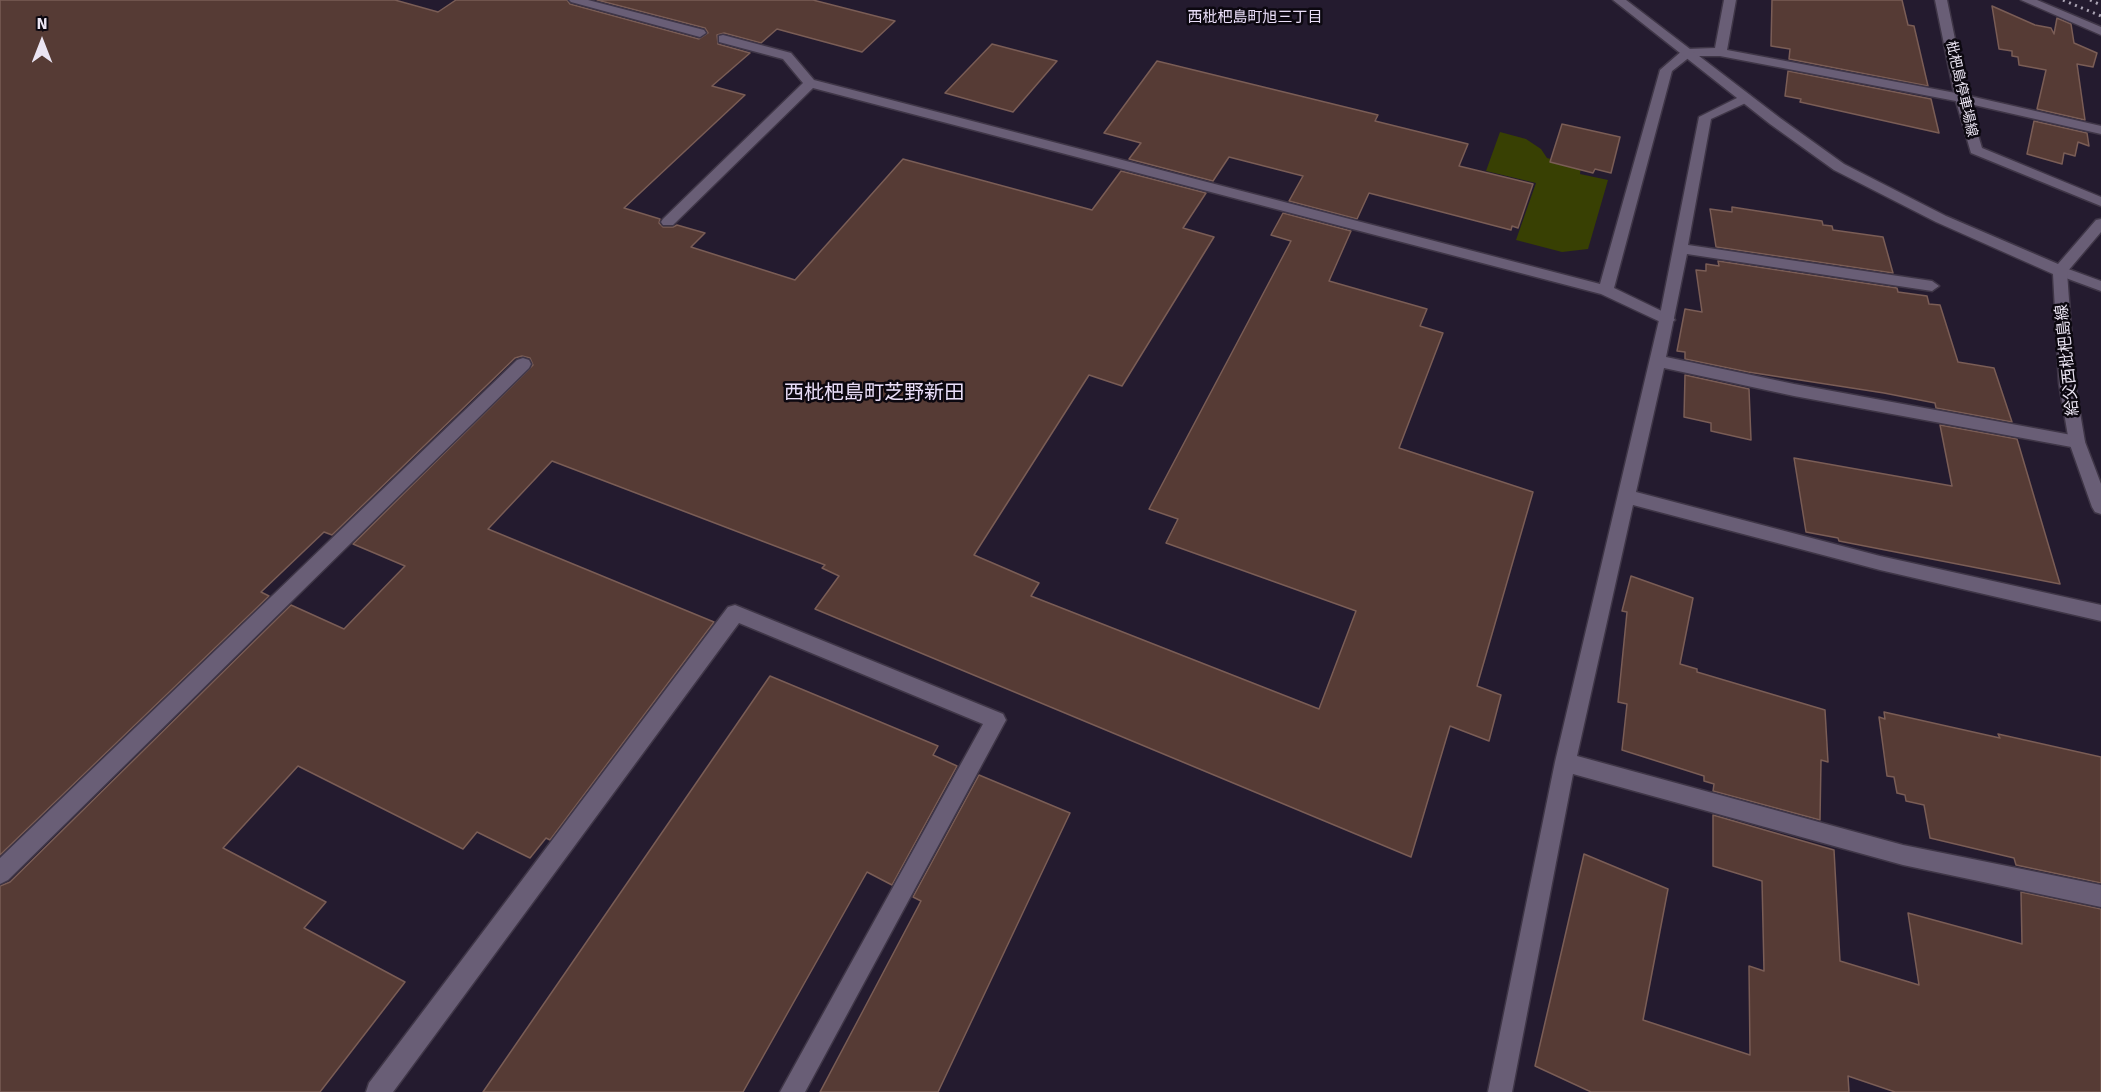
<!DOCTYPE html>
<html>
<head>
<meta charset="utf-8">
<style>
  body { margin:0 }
  #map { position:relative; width:2101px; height:1092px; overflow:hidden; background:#241b2f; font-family:Signika,sans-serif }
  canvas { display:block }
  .north { position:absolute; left:12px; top:12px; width:60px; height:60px; -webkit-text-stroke:4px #0c0810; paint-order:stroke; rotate:0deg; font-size:16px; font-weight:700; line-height:24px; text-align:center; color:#ebe5f3 }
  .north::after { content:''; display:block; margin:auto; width:21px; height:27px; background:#ebe5f3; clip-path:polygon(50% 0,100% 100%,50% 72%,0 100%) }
</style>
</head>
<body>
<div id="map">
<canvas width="2101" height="1092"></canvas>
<div class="north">N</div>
</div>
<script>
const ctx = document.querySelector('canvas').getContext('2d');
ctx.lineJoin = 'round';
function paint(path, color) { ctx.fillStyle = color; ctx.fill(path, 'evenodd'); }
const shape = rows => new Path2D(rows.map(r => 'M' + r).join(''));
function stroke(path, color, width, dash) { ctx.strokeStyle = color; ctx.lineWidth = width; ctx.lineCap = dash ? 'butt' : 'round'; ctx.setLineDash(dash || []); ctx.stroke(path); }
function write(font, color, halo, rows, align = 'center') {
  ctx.font = font + ' Signika,"Noto Sans JP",sans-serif'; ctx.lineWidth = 5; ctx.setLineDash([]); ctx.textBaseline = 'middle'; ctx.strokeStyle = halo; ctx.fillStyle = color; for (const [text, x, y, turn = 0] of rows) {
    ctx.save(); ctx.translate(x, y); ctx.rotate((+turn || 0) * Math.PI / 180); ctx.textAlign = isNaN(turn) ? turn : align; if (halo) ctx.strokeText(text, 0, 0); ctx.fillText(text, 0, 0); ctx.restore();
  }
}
const green = shape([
  [1500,132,1526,139,1541,149,1547,158,1581,167,1580,174,1608,180,1588,249,1562,252,1516,240,1536,183,1486,171]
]);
const building = shape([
  [0,0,395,0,438,12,456,0,567,0,570,4,699,39,708,33,705,28,597,0,813,0,895,21,862,52,777,29,761,43,724,33,717,35,718,44,750,53,712,86,745,95,624,208,660,219,659,223,663,227,673,227,677,225,705,233,691,247,795,280,903,159,1092,210,1121,171,1206,193,1183,228,1214,237,1122,386,1089,375,974,555,1039,583,1031,596,1319,709,1356,611,1166,543,1178,519,1149,509,1291,241,1271,235,1283,213,1351,231,1329,281,1427,309,1420,326,1443,333,1399,448,1533,492,1477,686,1501,695,1489,741,1450,726,1411,857,815,609,839,576,822,568,825,565,552,461,488,529,714,622,550,840,546,838,530,858,477,832,463,849,298,766,223,848,326,902,304,928,405,982,320,1092,0,1092,0,886,10,882,291,605,344,629,405,566,353,544,533,365,530,358,522,356,515,358,332,535,324,532,261,592,269,596,0,855,0,0],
  [1772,0,1902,0,1908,25,1914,26,1928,86,1789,59,1790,49,1771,46,1772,0],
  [1992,6,2035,25,2051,28,2054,34,2057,18,2071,24,2074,43,2097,53,2093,67,2077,64,2085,120,2037,109,2046,70,2019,65,2018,57,2012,56,2012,51,1999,49,1992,6],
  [992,44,1057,61,1013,112,945,93,992,44],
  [1157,61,1378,115,1375,121,1468,144,1459,166,1533,184,1518,228,1512,226,1511,230,1369,193,1357,219,1289,201,1303,176,1229,157,1213,181,1129,159,1141,143,1104,133,1157,61],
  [1788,71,1931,99,1939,133,1800,102,1801,99,1785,96,1788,71],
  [2034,121,2087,133,2089,146,2078,142,2075,156,2064,153,2062,164,2027,154,2034,121],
  [1562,124,1620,137,1611,173,1595,169,1593,173,1550,162,1562,124],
  [1732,207,1822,221,1823,225,1832,226,1833,230,1883,237,1893,273,1716,247,1710,209,1732,212,1732,207],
  [1718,261,1897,288,1898,292,1927,296,1929,304,1940,305,1958,362,1994,368,2012,422,1936,408,1935,403,1884,393,1748,372,1685,359,1685,352,1677,351,1685,309,1702,312,1696,270,1706,271,1706,264,1719,266,1718,261],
  [1685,375,1749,389,1751,440,1711,431,1711,423,1684,417,1685,375],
  [1940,425,2017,439,2060,584,1839,541,1838,538,1806,532,1794,458,1952,486,1940,425],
  [1631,576,1693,598,1680,664,1697,669,1697,672,1825,710,1828,762,1821,760,1820,820,1713,791,1714,784,1704,781,1704,776,1622,750,1627,704,1618,702,1627,612,1622,611,1631,576],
  [770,676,938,746,933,755,957,766,892,885,867,872,743,1092,483,1092,770,676],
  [1884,712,2000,738,1998,734,2101,757,2101,883,2016,865,2014,858,1930,838,1924,805,1906,801,1905,795,1897,793,1894,777,1887,776,1879,717,1885,719,1884,712],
  [979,775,1070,813,938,1092,820,1092,921,901,913,897,979,775],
  [1713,815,1834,850,1840,961,1919,985,1908,913,2022,944,2021,892,2101,909,2101,1092,1895,1092,1848,1076,1849,1092,1591,1092,1535,1066,1584,854,1668,889,1643,1020,1750,1055,1749,966,1764,971,1762,881,1713,866,1713,815]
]);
const lane = shape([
  [569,0,588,0,704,30,706,33,700,37,571,2,569,0],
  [723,35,791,53,814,80,1600,284,1660,70,1683,50,1691,50,1691,56,1672,71,1614,288,1672,316,1675,320,1667,325,1601,294,813,88,673,225,663,225,661,222,663,219,803,83,783,59,719,42,719,36,723,35],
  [523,358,529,360,531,364,529,368,8,880,0,884,0,858,517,360,523,358],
  [735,605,1003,714,1006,720,805,1092,780,1092,983,724,739,623,393,1092,366,1092,369,1083,728,607,735,605]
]);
const street = shape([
  [1724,0,1736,0,1727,50,1961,94,2101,126,2101,134,1961,102,1720,56,1683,56,1681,53,1687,49,1715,48,1724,0],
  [2021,0,2037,0,2101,27,2101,35,2021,0],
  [1745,94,1750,95,1751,98,1750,101,1711,119,1688,245,1932,281,1939,286,1932,291,1687,254,1666,357,1794,384,2077,436,2083,438,2085,442,2083,446,2077,448,1794,396,1664,368,1636,492,1880,556,2101,605,2101,621,1880,570,1633,505,1577,756,1903,845,2101,885,2101,907,1903,865,1573,774,1512,1092,1488,1092,1555,762,1659,320,1699,117,1745,94],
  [2060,266,2101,281,2101,291,2055,274,2053,271,2060,266]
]);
const secondary = shape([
  [1613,0,1626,0,1780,118,1844,164,1946,216,2058,264,2096,220,2101,219,2101,232,2067,272,2075,383,2085,442,2101,484,2101,514,2095,512,2092,507,2069,442,2059,383,2053,274,1936,222,1834,170,1770,124,1613,0],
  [1935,0,1947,0,1967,98,1982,148,2101,197,2101,206,1971,153,1955,98,1935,0]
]);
const rail = shape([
  [2063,0,2101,16],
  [2090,0,2101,5]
]);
const farStreetnames = [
  ["枇杷島停車場線",1961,89,77]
];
const farNeighbourhoodnames = [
  ["西枇杷島町旭三丁目",1255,18]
];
const streetNames = [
  ["給父西枇杷島線",2068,360,-96]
];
const quarterNames = [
  ["西枇杷島町芝野新田",874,394]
];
paint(green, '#384003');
paint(building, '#563b35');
stroke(building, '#7a5d56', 1.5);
stroke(lane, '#3f3647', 3);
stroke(street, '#3f3647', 3);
stroke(secondary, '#3f3647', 3);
paint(lane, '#695e76');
paint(street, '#695e76');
paint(secondary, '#695e76');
stroke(rail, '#aca5b5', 3, [2, 4.5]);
write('14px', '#ebe5f3', '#0c0810', farStreetnames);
write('15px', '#eadef9', '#0c0810', farNeighbourhoodnames);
write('16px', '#ebe5f3', '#0c0810', streetNames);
write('20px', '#eadef9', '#0c0810', quarterNames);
</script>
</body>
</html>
